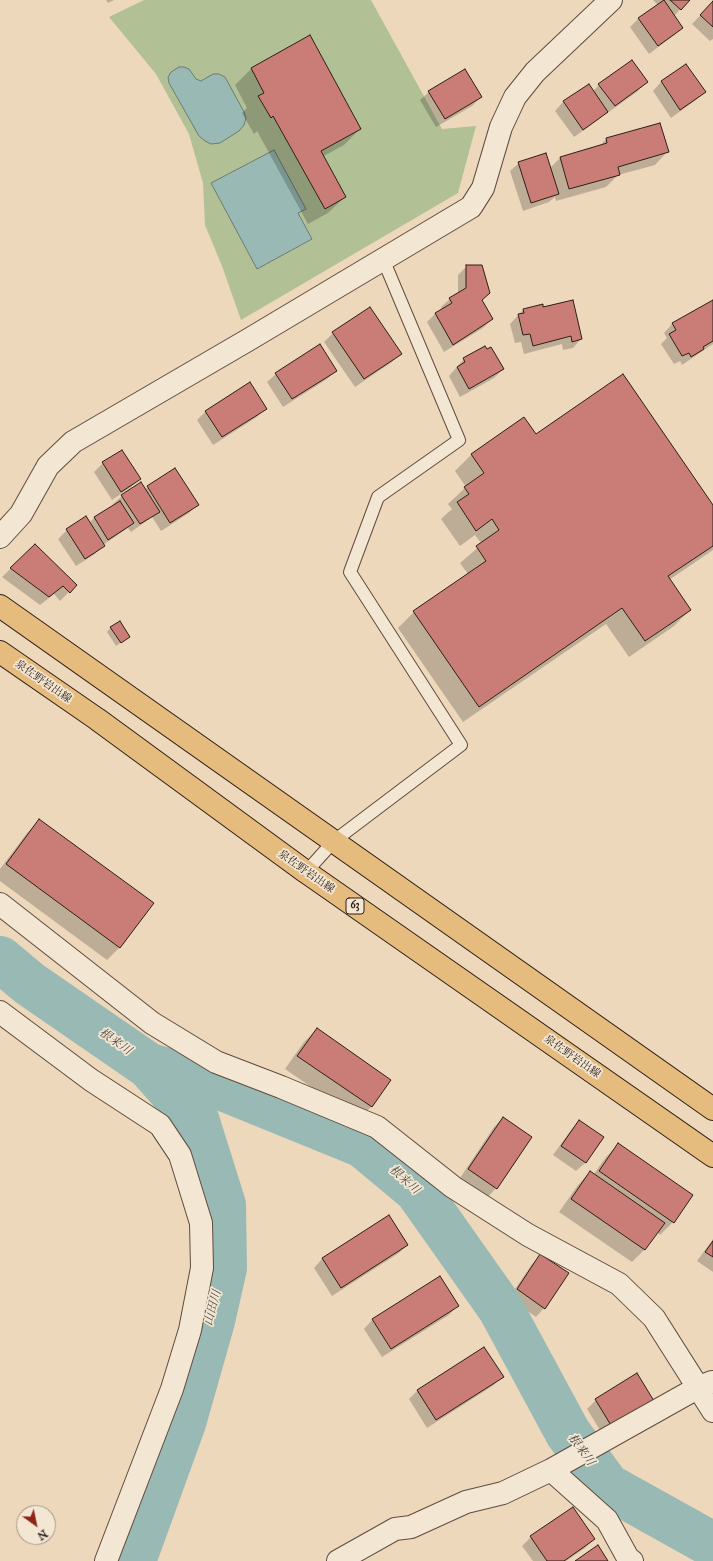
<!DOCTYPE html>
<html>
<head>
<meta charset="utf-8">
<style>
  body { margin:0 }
  #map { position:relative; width:713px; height:1561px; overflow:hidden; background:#edd8bc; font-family:"IM FELL Great Primer",serif }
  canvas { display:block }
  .north { position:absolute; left:16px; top:1505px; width:40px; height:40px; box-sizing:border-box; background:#f3e6d3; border:1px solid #a49688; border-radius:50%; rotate:147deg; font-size:11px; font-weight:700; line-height:16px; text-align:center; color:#2e1e17 }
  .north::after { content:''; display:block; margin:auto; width:14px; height:18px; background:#8f2418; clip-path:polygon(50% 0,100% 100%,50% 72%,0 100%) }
</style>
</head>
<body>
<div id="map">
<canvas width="713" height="1561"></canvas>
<div class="north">N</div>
</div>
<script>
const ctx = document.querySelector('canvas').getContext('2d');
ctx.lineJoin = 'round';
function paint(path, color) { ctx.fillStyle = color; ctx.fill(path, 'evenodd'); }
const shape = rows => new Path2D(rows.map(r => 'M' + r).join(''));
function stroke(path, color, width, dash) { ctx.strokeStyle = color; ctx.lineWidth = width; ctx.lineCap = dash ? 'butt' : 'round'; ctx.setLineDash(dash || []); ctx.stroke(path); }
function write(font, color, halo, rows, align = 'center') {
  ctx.font = font + ' "IM FELL Great Primer","Noto Serif JP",serif'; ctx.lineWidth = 3.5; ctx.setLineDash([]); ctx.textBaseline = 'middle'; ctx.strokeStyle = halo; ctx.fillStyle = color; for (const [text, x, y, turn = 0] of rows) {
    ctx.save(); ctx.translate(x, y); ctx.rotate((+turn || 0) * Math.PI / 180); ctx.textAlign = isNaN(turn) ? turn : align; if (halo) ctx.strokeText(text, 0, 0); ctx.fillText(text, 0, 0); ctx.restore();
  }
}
const green = shape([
  [144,0,371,0,442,129,476,126,458,193,241,320,222,266,205,225,203,183,189,134,156,74,109,17]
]);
const water = shape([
  [179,67,184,67,189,69,196,79,201,81,213,74,219,74,225,77,244,112,246,118,244,125,239,131,220,143,211,144,205,141,199,136,169,83,168,77,171,72,179,67],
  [274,150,306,209,298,213,312,239,257,269,211,183,274,150]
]);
const shadow = shape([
  [106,0,114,0,108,3],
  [653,0,689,0,674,16,682,28,673,36,649,54,630,27,639,18,658,5],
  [713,2,713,39,710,41,692,24],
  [309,37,360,129,344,145,322,157,345,197,328,213,308,224,257,131,254,134,242,113,247,108,235,85,251,69],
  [686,65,704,92,696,100,671,118,653,91,661,82],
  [646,82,638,91,606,114,605,113,598,120,574,137,555,111,563,102,588,85,593,91,599,85],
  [429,92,481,97,472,106,436,127,420,100],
  [660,124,667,152,655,165,618,175,606,187,556,201,555,197,549,202,523,211,510,171,519,163,550,168,560,158,599,147,606,139],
  [467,266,489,293,481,301,492,319,483,328,444,352,427,322,435,314,442,310,441,307,450,299,458,294,458,275],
  [713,301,713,344,682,365,680,361,674,364,661,344,667,338,664,333,672,324],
  [542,308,581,339,573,348,563,350,562,344,524,354,521,342,515,343,510,324,523,310],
  [333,333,400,354,392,362,355,387,324,342],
  [486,350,503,369,494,378,460,397,449,376,464,359],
  [336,371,327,379,283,407,267,382,276,374],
  [266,408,257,417,213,445,197,420,206,411],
  [524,418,536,435,713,507,713,550,669,580,690,610,674,626,629,657,606,624,463,722,398,628,414,612,468,574,460,563,482,544,475,535,460,546,441,519,452,509,448,504,466,487,455,471,471,455],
  [122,451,139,479,131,487,112,500,94,472,103,463],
  [175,469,197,505,189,513,161,531,152,517,131,532,128,528,103,545,95,554,76,566,58,539,67,530,89,523,94,518,114,506,113,504,122,496,144,490],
  [35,545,76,585,60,601,54,594,40,605,2,577],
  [111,627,129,637,116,646,107,632],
  [40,820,120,947,107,960,0,881,0,869,27,833],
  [317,1029,390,1080,371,1107,358,1119,285,1069,304,1042],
  [503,1118,496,1188,488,1197,460,1178,494,1127],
  [579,1122,602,1138,585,1163,576,1171,553,1155,571,1130],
  [619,1144,673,1222,660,1235,657,1232,644,1250,632,1262,559,1212,578,1185,590,1172,594,1174,606,1157],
  [389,1216,407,1245,399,1253,332,1296,314,1268,322,1259],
  [713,1239,713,1272,697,1261],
  [541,1255,544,1308,536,1317,509,1298,532,1264],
  [439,1277,457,1306,449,1315,382,1357,364,1329,372,1320],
  [636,1375,653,1401,603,1435,587,1409,596,1400],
  [502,1376,494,1385,427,1428,409,1399,417,1391],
  [531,1537,594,1539,585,1548,566,1561,533,1561,522,1546]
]);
const river = shape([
  [0,959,30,984,149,1066,213,1084,363,1145,417,1190,501,1309,568,1433,607,1486,713,1545],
  [133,1561,183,1423,212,1321,224,1268,223,1205,196,1119,149,1066]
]);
const building = shape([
  [664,0,683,28,658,46,638,18,664,0],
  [670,0,690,0,681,10,670,0],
  [713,1,713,27,700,15,713,1],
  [310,35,361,129,321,151,346,197,325,209,273,116,271,118,258,96,264,93,251,68,310,35],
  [632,60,648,82,615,106,598,84,632,60],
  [686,64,706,92,680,110,661,81,686,64],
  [465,69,482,97,445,119,428,91,465,69],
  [589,84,608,112,583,130,563,101,589,84],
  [660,123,669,152,618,167,620,175,569,189,560,157,607,143,606,138,660,123],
  [546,153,559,194,531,203,518,162,546,153],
  [466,265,482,265,490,293,482,300,493,319,453,345,435,313,452,303,449,298,466,288,466,265],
  [573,300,582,339,572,342,571,336,533,346,530,334,523,335,518,314,524,313,523,309,543,304,543,307,573,300],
  [713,300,713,341,703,347,704,349,691,357,689,353,682,356,669,334,676,330,672,323,713,300],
  [370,307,402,354,364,379,332,332,370,307],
  [320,344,337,371,292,399,275,373,320,344],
  [485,346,487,349,491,347,504,369,469,389,457,367,465,362,463,358,485,346],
  [623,374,713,505,713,546,668,576,691,610,645,641,622,608,479,707,413,611,486,561,476,546,499,530,492,519,476,531,457,502,469,494,464,487,484,473,471,454,524,417,536,434,623,374],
  [250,382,267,409,222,437,205,411,250,382],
  [122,450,141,479,121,492,102,462,122,450],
  [175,468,199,505,170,523,147,486,175,468],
  [141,482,160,512,140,524,121,495,141,482],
  [120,501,134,523,108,540,94,517,120,501],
  [86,516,105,546,85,559,66,529,86,516],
  [35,544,77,585,70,593,63,586,49,597,10,568,35,544],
  [120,621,130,637,121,643,110,627,120,621],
  [39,819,154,903,120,948,6,864,39,819],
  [317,1028,391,1080,372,1107,297,1056,317,1028],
  [503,1117,532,1137,497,1189,468,1169,503,1117],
  [579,1120,604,1137,586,1163,561,1146,579,1120],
  [618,1143,693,1195,674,1223,599,1171,618,1143],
  [590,1171,665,1223,645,1250,571,1199,590,1171],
  [389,1215,408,1245,341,1288,322,1258,389,1215],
  [713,1241,713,1257,705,1252,713,1241],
  [540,1254,569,1273,545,1309,517,1289,540,1254],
  [440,1276,459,1306,391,1349,372,1319,440,1276],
  [484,1347,504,1377,436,1420,417,1390,484,1347],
  [637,1373,654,1401,612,1427,595,1399,637,1373],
  [573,1507,595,1539,564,1561,547,1561,530,1536,573,1507],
  [598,1545,608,1561,575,1561,598,1545]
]);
const lane = shape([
  [306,872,334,841,461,745,350,572,378,497,459,440,383,259]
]);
const street = shape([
  [0,537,21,514,48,466,73,442,248,340,471,207,483,188,501,127,515,97,535,72,611,0],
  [0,904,152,1023,216,1062,281,1087,377,1127,453,1187,528,1235,619,1284,654,1318,713,1411],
  [0,1012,91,1080,160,1125,180,1155,201,1223,202,1268,190,1330,172,1389,106,1561],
  [551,1470,607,1520,628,1558,632,1561],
  [338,1561,395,1529,411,1527,466,1502,503,1493,551,1470,699,1387,712,1382]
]);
const primary = shape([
  [0,606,713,1109],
  [0,652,97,719,306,872,713,1156]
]);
const shields = [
  [355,906,18]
];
const shieldNames = [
  ["63",355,906]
];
const streetNames = [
  ["泉佐野岩出線",43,682,35],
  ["泉佐野岩出線",306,872,35],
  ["泉佐野岩出線",572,1057,35]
];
const waterNames = [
  ["根来川",115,1042,35],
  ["根来川",404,1180,42],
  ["山田川",213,1308,-75],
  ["根来川",581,1450,54]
];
paint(green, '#b2c095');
paint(water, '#99b9b4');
stroke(water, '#6e7b75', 1);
paint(shadow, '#0003');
stroke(river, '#99b9b4', 46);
paint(building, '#c97d76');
stroke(building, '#2e1e17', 1);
stroke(lane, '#5e4c40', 14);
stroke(street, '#5e4c40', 24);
stroke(primary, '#2e1e17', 24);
stroke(lane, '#f3e6d3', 12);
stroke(street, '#f3e6d3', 22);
stroke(primary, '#e6bc7e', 22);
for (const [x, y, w] of shields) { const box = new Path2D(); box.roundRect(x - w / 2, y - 8, w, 16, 3); ctx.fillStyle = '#f3e6d3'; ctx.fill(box); stroke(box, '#2e1e17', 1); }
write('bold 10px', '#2e1e17', null, shieldNames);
write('11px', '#2e1e17', '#f3e6d3', streetNames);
write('italic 12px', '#4e4c46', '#f3e6d3', waterNames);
</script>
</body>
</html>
